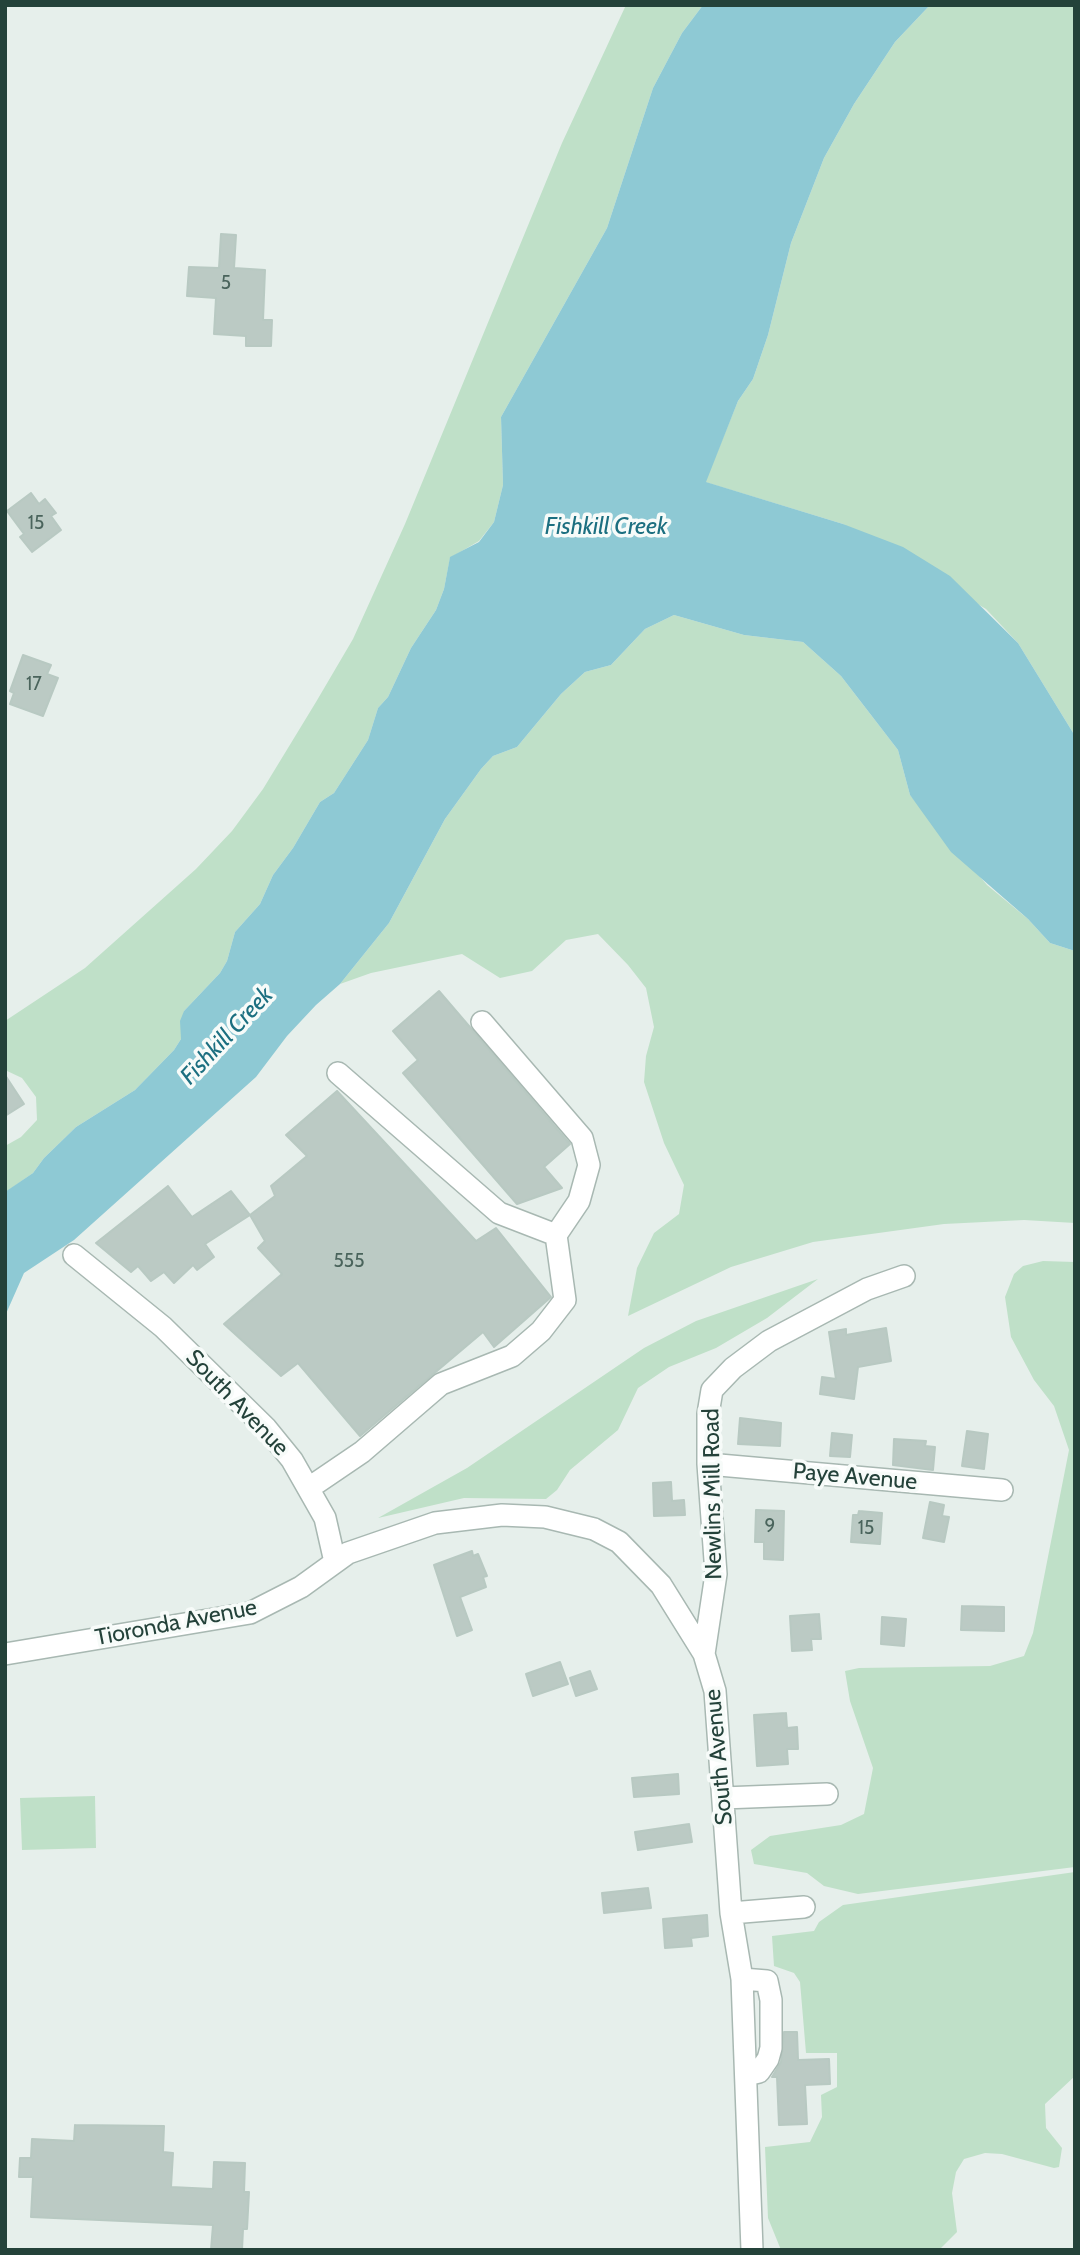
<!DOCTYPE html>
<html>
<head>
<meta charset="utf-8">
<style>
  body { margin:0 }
  #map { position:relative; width:1080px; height:2255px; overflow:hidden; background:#e6efeb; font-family:Cabin,sans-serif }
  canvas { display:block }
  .frame { position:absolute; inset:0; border:7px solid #24423a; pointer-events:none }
</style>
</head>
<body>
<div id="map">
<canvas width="1080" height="2255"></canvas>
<div class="frame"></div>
</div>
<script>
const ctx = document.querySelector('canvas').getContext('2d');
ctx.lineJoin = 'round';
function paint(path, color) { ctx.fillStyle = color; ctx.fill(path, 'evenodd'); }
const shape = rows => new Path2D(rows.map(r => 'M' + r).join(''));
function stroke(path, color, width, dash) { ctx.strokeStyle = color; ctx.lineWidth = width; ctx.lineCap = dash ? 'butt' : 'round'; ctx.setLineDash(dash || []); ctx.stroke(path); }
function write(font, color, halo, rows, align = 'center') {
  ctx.font = font + ' Cabin,sans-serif'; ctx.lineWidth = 7; ctx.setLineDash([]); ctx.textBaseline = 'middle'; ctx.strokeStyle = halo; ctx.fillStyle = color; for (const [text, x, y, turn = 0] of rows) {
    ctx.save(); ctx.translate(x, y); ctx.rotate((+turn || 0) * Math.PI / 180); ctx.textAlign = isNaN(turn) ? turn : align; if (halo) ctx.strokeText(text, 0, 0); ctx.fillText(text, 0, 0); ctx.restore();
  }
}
const green = shape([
  [626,5,703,5,682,33,653,88,607,228,501,417,503,485,494,522,479,541,450,558,444,589,436,610,411,648,388,697,378,708,368,740,334,793,320,802,293,848,273,875,260,904,235,932,227,961,220,973,184,1011,181,1039,174,1050,135,1090,76,1127,44,1158,33,1173,6,1192,5,1146,21,1137,37,1120,36,1097,22,1078,5,1070,5,1021,85,968,196,869,232,831,263,789,316,702,353,639,405,524,562,143],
  [930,5,1075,5,1075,736,1018,643,986,609,843,524,705,482,738,401,753,379,768,335,791,243,824,158,854,104,895,42],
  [674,615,744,635,803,642,841,676,898,750,910,795,987,885,1028,919,1050,943,1075,951,1075,1223,1024,1220,944,1224,813,1242,731,1267,628,1316,637,1268,654,1233,679,1214,684,1185,664,1143,644,1082,646,1056,654,1027,646,988,628,965,598,934,566,940,532,971,500,978,462,954,371,973,340,984,389,923,445,819,481,769,493,756,517,747,561,694,585,672,611,665,645,629],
  [1043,1261,1075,1262,1075,1867,858,1894,824,1886,807,1873,754,1864,751,1850,770,1836,841,1825,864,1814,873,1768,850,1701,845,1671,859,1668,990,1666,1024,1656,1033,1633,1069,1450,1054,1406,1034,1380,1011,1337,1005,1297,1014,1274,1023,1266],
  [818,1279,767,1318,716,1348,669,1367,638,1388,618,1430,570,1470,557,1490,546,1499,464,1498,378,1518,467,1468,644,1348,696,1321],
  [95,1796,96,1848,22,1850,20,1798],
  [1075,1872,1075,2076,1045,2104,1046,2128,1062,2148,1059,2167,1054,2168,1002,2154,985,2153,964,2159,956,2172,952,2193,957,2232,939,2250,781,2250,768,2218,765,2147,810,2142,822,2117,821,2095,837,2087,837,2053,806,2053,800,1982,794,1973,774,1966,772,1936,814,1931,819,1922,843,1905]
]);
const water = shape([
  [703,5,930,5,895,42,854,104,824,158,791,243,768,335,753,379,738,401,706,482,843,524,903,547,950,576,1018,643,1075,736,1075,951,1050,943,1028,919,951,852,910,795,898,750,841,676,803,642,744,635,674,615,645,629,611,665,585,672,561,694,517,747,493,756,481,769,445,819,389,923,340,984,316,1005,287,1036,256,1077,74,1240,24,1273,5,1316,5,1192,33,1173,44,1158,76,1127,135,1090,174,1050,181,1039,180,1021,184,1011,220,973,227,961,235,932,260,904,273,875,293,848,320,802,334,793,368,740,378,708,388,697,411,648,436,610,444,589,450,557,479,542,494,522,503,485,501,417,607,228,653,88,682,33]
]);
const building = shape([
  [221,234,236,235,234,268,265,270,263,320,272,320,271,346,246,346,246,336,214,334,216,298,187,296,189,267,219,268,221,234],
  [31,493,39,504,45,499,56,513,51,516,61,530,32,552,20,537,24,534,7,511,31,493],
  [23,655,51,665,47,674,58,678,43,716,10,704,14,693,10,691,23,655],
  [439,991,570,1144,544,1167,562,1188,517,1204,403,1073,418,1060,393,1031,439,991],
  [5,1075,24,1104,5,1116,5,1075],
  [337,1091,476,1241,496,1228,551,1297,494,1347,483,1332,360,1436,298,1363,281,1376,224,1324,282,1274,258,1248,265,1241,250,1215,275,1196,271,1186,307,1156,286,1135,337,1091],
  [168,1186,192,1217,231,1191,250,1215,205,1244,214,1257,197,1270,193,1265,174,1283,164,1272,151,1281,138,1266,131,1272,96,1243,168,1186],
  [886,1328,891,1361,858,1367,854,1399,820,1394,822,1377,836,1379,829,1332,846,1329,846,1335,886,1328],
  [740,1418,781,1423,780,1446,738,1444,740,1418],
  [967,1431,988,1434,984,1469,962,1466,967,1431],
  [832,1433,852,1435,850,1457,830,1456,832,1433],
  [894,1439,926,1441,925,1446,935,1447,933,1470,893,1465,894,1439],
  [671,1482,672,1501,684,1500,685,1515,654,1516,653,1483,671,1482],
  [930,1502,944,1505,942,1516,949,1517,944,1542,923,1538,930,1502],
  [756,1510,784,1511,783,1560,764,1559,764,1542,755,1542,756,1510],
  [859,1511,882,1513,880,1544,851,1542,853,1515,858,1515,859,1511],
  [472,1551,473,1556,478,1554,487,1576,483,1577,486,1587,460,1597,472,1630,457,1636,434,1565,472,1551],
  [962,1606,1004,1607,1004,1631,961,1630,962,1606],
  [819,1614,821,1639,811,1639,812,1650,792,1651,790,1616,819,1614],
  [882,1617,906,1619,904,1646,881,1644,882,1617],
  [560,1662,568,1684,533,1696,526,1674,560,1662],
  [590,1671,597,1689,576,1696,570,1678,590,1671],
  [786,1713,787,1728,797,1727,798,1749,787,1749,788,1764,757,1766,754,1715,786,1713],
  [678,1774,679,1794,634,1797,632,1778,678,1774],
  [689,1824,692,1842,638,1850,635,1832,689,1824],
  [648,1888,651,1908,604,1913,602,1893,648,1888],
  [707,1915,708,1936,691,1938,692,1946,665,1948,663,1919,707,1915],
  [784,2032,797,2032,798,2060,829,2059,830,2084,805,2085,807,2124,779,2125,777,2077,772,2077,781,2062,784,2032],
  [75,2125,164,2126,163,2152,173,2153,171,2187,213,2189,214,2162,245,2163,244,2192,249,2192,247,2229,243,2229,242,2250,211,2250,213,2225,31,2217,33,2177,19,2177,20,2158,31,2158,32,2139,74,2141,75,2125]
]);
const minor = shape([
  [338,1073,499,1213,556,1235],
  [74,1255,163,1327,266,1428,292,1460,325,1518,335,1562],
  [708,1464,1002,1490],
  [309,1488,362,1452,441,1384,512,1356,541,1331,565,1300,556,1235,579,1201,589,1165,582,1138,482,1022],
  [5,1654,250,1613,301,1587,348,1553,435,1523,502,1515,545,1517,594,1529,619,1542,661,1585,704,1654,715,1691,731,1913,742,1979,752,2250],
  [704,1654,716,1574,708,1464,708,1414,712,1390,733,1368,769,1341,867,1289,904,1276],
  [723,1798,827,1794],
  [731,1913,804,1907],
  [742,1979,767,1981,771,2000,771,2048,768,2059,759,2072,746,2075]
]);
const numberNames = [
  ["5",226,283],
  ["15",36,523],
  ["17",34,684],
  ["555",349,1261],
  ["9",770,1526],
  ["15",866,1528]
];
const streetNames = [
  ["South Avenue",237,1403,46],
  ["Paye Avenue",855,1477,5],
  ["Newlins Mill Road",713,1494,-91],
  ["Tioronda Avenue",176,1623,-11],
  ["South Avenue",719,1757,-95]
];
const waterNames = [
  ["Fishkill Creek",606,527],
  ["Fishkill Creek",227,1036,-47]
];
paint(green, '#bfe0c8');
paint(water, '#8ec9d4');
paint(building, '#bbcac4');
stroke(building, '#b8c9c2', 2);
stroke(minor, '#a8b8b2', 24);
stroke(minor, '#fff', 21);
write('19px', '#4a645c', null, numberNames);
write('23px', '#24423a', '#f7fbf9', streetNames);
write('italic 24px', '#1c6f80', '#f7fbf9', waterNames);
</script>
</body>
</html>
